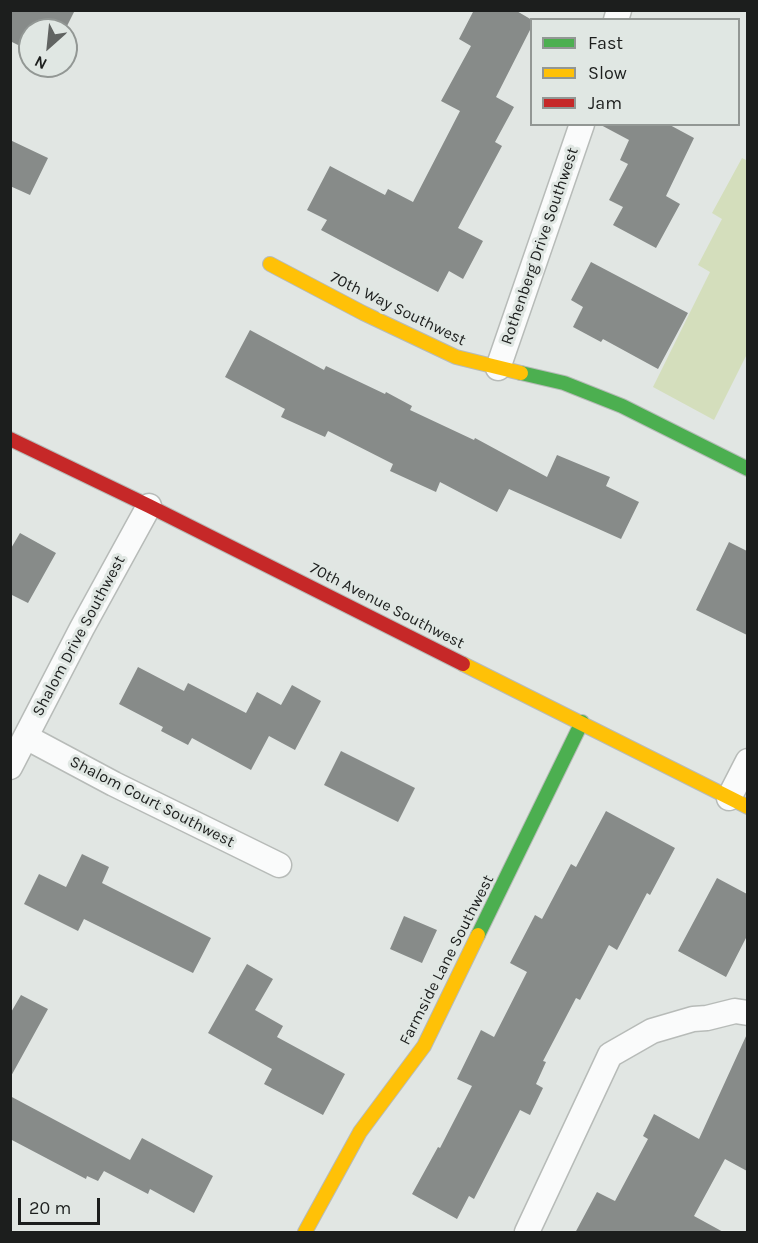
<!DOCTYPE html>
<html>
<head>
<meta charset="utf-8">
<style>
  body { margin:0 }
  #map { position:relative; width:758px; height:1243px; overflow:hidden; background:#e1e6e3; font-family:Karla,sans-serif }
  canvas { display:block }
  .frame { position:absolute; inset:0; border:12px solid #1c1e1d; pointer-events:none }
  .legend { position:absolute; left:530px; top:18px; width:210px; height:108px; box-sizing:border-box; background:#e0e7e3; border:2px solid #929794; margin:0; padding:8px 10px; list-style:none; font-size:18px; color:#1c1e1d }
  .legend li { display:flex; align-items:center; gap:12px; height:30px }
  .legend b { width:30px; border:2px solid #929794 }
  .north { position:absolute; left:18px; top:18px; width:60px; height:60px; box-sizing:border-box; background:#e0e7e3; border:2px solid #929794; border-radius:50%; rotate:207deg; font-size:16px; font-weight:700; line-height:24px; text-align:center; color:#1c1e1d }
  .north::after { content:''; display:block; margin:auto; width:21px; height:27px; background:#616462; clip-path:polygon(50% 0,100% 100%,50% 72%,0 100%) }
  .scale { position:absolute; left:18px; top:1198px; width:82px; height:27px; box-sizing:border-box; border:3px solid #1c1e1d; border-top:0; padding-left:8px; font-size:18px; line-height:21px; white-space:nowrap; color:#1c1e1d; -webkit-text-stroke:4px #e0e7e3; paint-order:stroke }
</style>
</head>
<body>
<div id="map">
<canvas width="758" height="1243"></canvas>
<div class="frame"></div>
<ul class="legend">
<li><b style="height:8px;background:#4caf50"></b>Fast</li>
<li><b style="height:8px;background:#ffc107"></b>Slow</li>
<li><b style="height:8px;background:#c62828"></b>Jam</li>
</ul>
<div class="north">N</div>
<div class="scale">20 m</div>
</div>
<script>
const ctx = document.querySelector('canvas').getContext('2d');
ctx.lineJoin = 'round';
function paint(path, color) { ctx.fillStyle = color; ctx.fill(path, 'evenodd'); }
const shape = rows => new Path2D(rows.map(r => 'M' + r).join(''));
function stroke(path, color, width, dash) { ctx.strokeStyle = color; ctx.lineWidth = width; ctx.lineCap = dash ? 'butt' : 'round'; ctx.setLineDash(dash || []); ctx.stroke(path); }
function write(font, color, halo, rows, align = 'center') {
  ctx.font = font + ' Karla,sans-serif'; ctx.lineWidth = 6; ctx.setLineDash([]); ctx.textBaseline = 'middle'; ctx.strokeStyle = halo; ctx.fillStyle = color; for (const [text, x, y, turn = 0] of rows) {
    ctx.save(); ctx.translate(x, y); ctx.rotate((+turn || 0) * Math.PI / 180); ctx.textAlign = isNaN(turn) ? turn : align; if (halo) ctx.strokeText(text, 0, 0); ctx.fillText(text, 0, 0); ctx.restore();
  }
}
const green = shape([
  [742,158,748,161,747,354,714,420,653,387,710,272,698,265,722,219,712,213]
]);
const building = shape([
  [10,10,75,10,65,30,30,30,30,51,10,41],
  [474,10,515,10,532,20,531,28,496,97,514,107,495,142,502,146,458,228,483,241,463,279,449,271,438,292,321,230,327,220,307,210,330,166,385,195,388,189,413,202,460,111,441,101,471,46,459,39],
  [599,124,668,124,694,138,666,196,680,204,656,248,613,225,623,207,609,200,628,164,620,160,629,140],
  [10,140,48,158,30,195,10,186],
  [591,262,688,313,658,369,603,339,601,342,573,327,583,307,571,300],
  [250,330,324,370,326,366,385,394,386,392,412,406,410,410,474,440,475,438,547,477,557,455,610,477,606,486,639,502,621,539,509,489,497,512,440,482,436,492,390,471,393,464,328,431,325,437,281,417,285,409,225,377],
  [20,533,56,553,28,603,10,594,10,550],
  [729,542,747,551,747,635,696,610],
  [138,667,184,691,188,683,246,713,257,692,281,705,292,685,321,701,295,750,269,736,251,770,192,738,188,745,161,731,163,727,119,704],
  [341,751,415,788,398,822,324,785],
  [606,811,675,848,650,895,647,893,617,950,609,945,580,1000,576,998,543,1061,546,1062,536,1084,543,1088,530,1115,520,1110,474,1199,469,1196,457,1219,412,1194,438,1147,440,1148,472,1086,457,1079,481,1030,494,1037,527,972,510,963,535,915,542,919,571,864,576,867],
  [82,854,109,867,102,883,211,938,193,973,84,919,78,931,24,904,39,874,66,887],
  [717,878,747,894,747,936,726,977,678,951],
  [404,916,437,930,422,963,390,949],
  [247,964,273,979,255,1010,283,1026,277,1037,345,1074,323,1115,264,1084,272,1069,208,1033],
  [21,995,48,1009,10,1078,10,1014],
  [747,1034,747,1171,725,1159,694,1216,725,1233,575,1233,597,1192,615,1201,648,1139,643,1136,654,1114,699,1139],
  [10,1096,130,1160,142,1138,213,1176,194,1213,150,1189,148,1194,104,1171,98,1181,87,1176,86,1179,10,1139]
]);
const street = shape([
  [616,20,619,10],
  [498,368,582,124],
  [26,737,114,784,279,865],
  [10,767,82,628,149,506],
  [729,798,748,761],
  [527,1232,610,1055,652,1031,693,1019,707,1018,735,1011,748,1013]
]);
const fast = shape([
  [521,373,564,383,622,406,748,469],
  [478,935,582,722]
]);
const slow = shape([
  [270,264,363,313,456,357,521,373],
  [463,664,748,807],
  [305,1232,360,1132,424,1046,478,935]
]);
const jam = shape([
  [10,439,149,506,463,664]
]);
const streetNames = [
  ["Rothenberg Drive Southwest",540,246,-71],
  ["70th Way Southwest",398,309,26],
  ["70th Avenue Southwest",387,606,27],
  ["Shalom Drive Southwest",79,636,-62],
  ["Shalom Court Southwest",152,802,27],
  ["Farmside Lane Southwest",447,960,-63]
];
paint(green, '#d4debc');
paint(building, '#878b89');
stroke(street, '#b7bbb8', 27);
stroke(fast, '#b7bbb8', 16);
stroke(slow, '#b7bbb8', 16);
stroke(jam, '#b7bbb8', 16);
stroke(street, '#fafbfb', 24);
stroke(fast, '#4caf50', 14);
stroke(slow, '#ffc107', 14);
stroke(jam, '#c62828', 14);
write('16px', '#1c1e1d', '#e0e7e3', streetNames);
</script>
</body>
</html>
